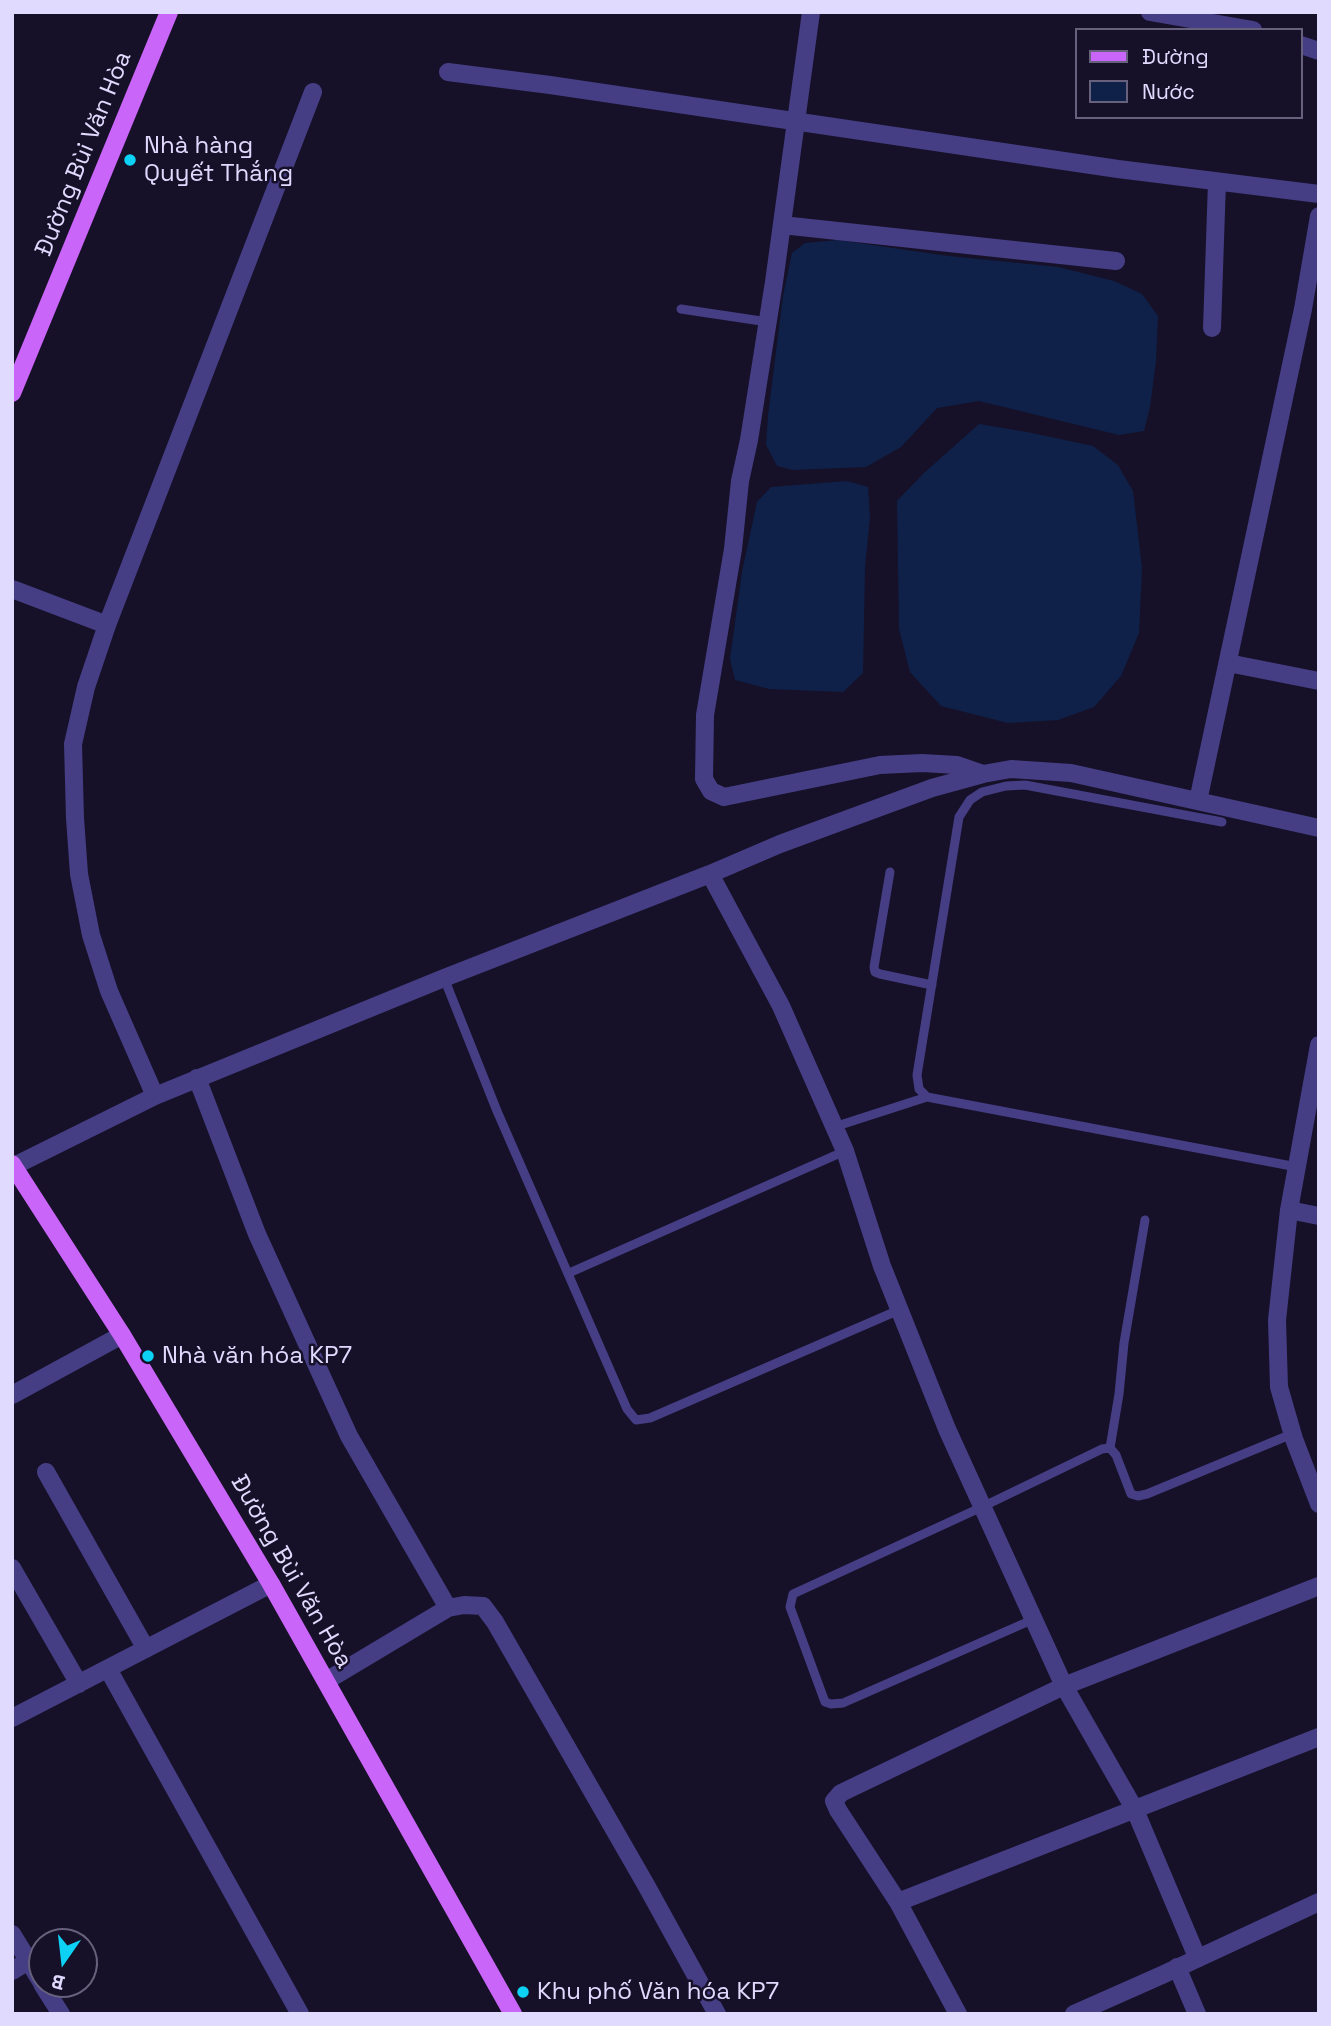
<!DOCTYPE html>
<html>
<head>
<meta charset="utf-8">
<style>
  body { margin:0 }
  #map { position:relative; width:1331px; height:2026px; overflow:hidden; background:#161128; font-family:"Space Grotesk",sans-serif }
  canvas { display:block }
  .frame { position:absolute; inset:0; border:14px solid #e0dafe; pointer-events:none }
  .legend { position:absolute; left:1075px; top:28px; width:228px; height:91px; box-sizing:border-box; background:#161128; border:2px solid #67617e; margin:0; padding:9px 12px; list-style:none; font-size:21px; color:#e0dafe }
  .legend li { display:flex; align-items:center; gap:14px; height:35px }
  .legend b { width:35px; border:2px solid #67617e }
  .north { position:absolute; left:28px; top:1928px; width:70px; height:70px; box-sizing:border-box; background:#161128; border:2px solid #67617e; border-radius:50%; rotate:194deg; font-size:19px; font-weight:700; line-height:28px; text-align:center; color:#e0dafe }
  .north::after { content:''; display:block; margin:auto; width:24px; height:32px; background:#0dd2f6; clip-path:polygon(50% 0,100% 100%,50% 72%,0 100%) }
</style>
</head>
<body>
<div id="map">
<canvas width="1331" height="2026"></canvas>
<div class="frame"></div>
<ul class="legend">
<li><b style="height:9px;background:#ca65f9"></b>Đường</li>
<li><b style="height:19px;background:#0f2149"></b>Nước</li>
</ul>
<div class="north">B</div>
</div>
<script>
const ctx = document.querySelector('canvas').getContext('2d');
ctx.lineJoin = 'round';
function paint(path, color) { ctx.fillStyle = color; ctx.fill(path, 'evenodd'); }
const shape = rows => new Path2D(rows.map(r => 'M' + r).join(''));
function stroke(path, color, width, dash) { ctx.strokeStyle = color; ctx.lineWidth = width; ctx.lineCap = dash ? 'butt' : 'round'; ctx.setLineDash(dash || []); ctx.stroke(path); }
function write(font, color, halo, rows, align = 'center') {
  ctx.font = font + ' "Space Grotesk",sans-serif'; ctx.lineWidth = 5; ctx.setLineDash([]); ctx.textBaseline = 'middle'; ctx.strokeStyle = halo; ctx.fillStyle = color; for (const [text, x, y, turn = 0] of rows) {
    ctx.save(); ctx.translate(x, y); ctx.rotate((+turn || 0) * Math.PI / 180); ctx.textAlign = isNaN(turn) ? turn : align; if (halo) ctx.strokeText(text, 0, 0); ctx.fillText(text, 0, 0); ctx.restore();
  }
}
const water = shape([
  [838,240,948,256,1058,267,1114,281,1142,294,1158,316,1156,361,1150,407,1144,431,1119,435,979,401,937,408,901,447,866,467,793,470,777,466,766,445,768,416,783,296,792,253,805,243],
  [979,424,1027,432,1093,446,1118,465,1133,491,1142,568,1139,633,1121,676,1094,707,1058,720,1008,723,941,706,910,672,899,629,897,501,924,473],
  [847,481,868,487,870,517,865,567,863,673,843,692,769,689,735,680,730,659,742,572,757,502,771,487]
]);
const lane = shape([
  [681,309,768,322],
  [1222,822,1025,785,1006,786,982,792,970,800,959,817,917,1075,919,1089,927,1097,1297,1167],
  [890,872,874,967,875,972,880,974,932,985],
  [444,978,497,1111,627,1409,636,1420,650,1418,899,1310],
  [834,1127,927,1097],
  [569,1273,845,1151],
  [1110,1448,1119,1394,1124,1343,1145,1220],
  [1034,1619,843,1703,831,1704,825,1702,790,1607,793,1594,982,1507,1102,1449,1110,1448,1116,1455,1131,1494,1138,1496,1147,1494,1292,1434]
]);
const street = shape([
  [811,12,774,282,749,440,740,481,733,549,705,715,704,779,711,791,724,797,880,765,922,763,957,765,983,774],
  [1150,12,1253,30],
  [1301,45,1319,51],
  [448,72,550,85,1118,169,1319,194],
  [782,225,1116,261],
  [1212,328,1217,182],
  [12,589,107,625],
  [1228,663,1319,681],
  [1198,801,1303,309,1319,216],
  [710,874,781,1006,845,1151,882,1266,947,1429,1064,1686,1135,1810,1197,1957],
  [1319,1045,1289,1210,1277,1320,1279,1387,1294,1439,1319,1504],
  [197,1078,257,1234,349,1436,448,1608],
  [155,1096,109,991,91,935,79,874,75,818,73,744,86,687,107,625,313,92],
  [14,1166,155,1096,444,978,710,874,780,844,932,788,983,774,1011,769,1071,773,1319,828],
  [1289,1210,1319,1216],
  [12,1395,122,1335],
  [46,1472,146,1649],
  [12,1568,79,1684],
  [108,1669,300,2014],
  [326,1681,448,1608,464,1605,483,1606,495,1622,646,1885,717,2014],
  [12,1718,271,1584],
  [898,1902,1319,1737],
  [12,1934,42,1983],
  [1177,1967,1197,2014],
  [12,1971,28,1961],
  [42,1984,61,2014],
  [958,2014,898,1902,838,1810,834,1801,841,1793,1064,1686,1319,1586],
  [1074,2014,1162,1975,1319,1902]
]);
const primary = shape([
  [12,393,169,12],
  [12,1164,122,1335,271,1584,513,2014]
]);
const markers = [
  [130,160,7,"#0dd2f6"],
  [148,1356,7,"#0dd2f6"],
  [523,1992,7,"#0dd2f6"]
];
const poiNames = [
  ["Nhà hàng",144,146],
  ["Quyết Thắng",144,174],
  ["Nhà văn hóa KP7",162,1356],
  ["Khu phố Văn hóa KP7",537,1992]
];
const streetNames = [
  ["Đường Bùi Văn Hòa",84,154,-68],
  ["Đường Bùi Văn Hòa",291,1572,60]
];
paint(water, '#0f2149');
stroke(lane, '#453e85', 9);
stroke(street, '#453e85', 18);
stroke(primary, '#ca65f9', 18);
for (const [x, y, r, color] of markers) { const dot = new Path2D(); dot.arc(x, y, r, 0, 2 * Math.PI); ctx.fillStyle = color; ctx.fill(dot); stroke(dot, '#161128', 2.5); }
write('24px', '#e0dafe', '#161128', poiNames, 'left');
write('24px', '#e0dafe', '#161128', streetNames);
</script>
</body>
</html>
